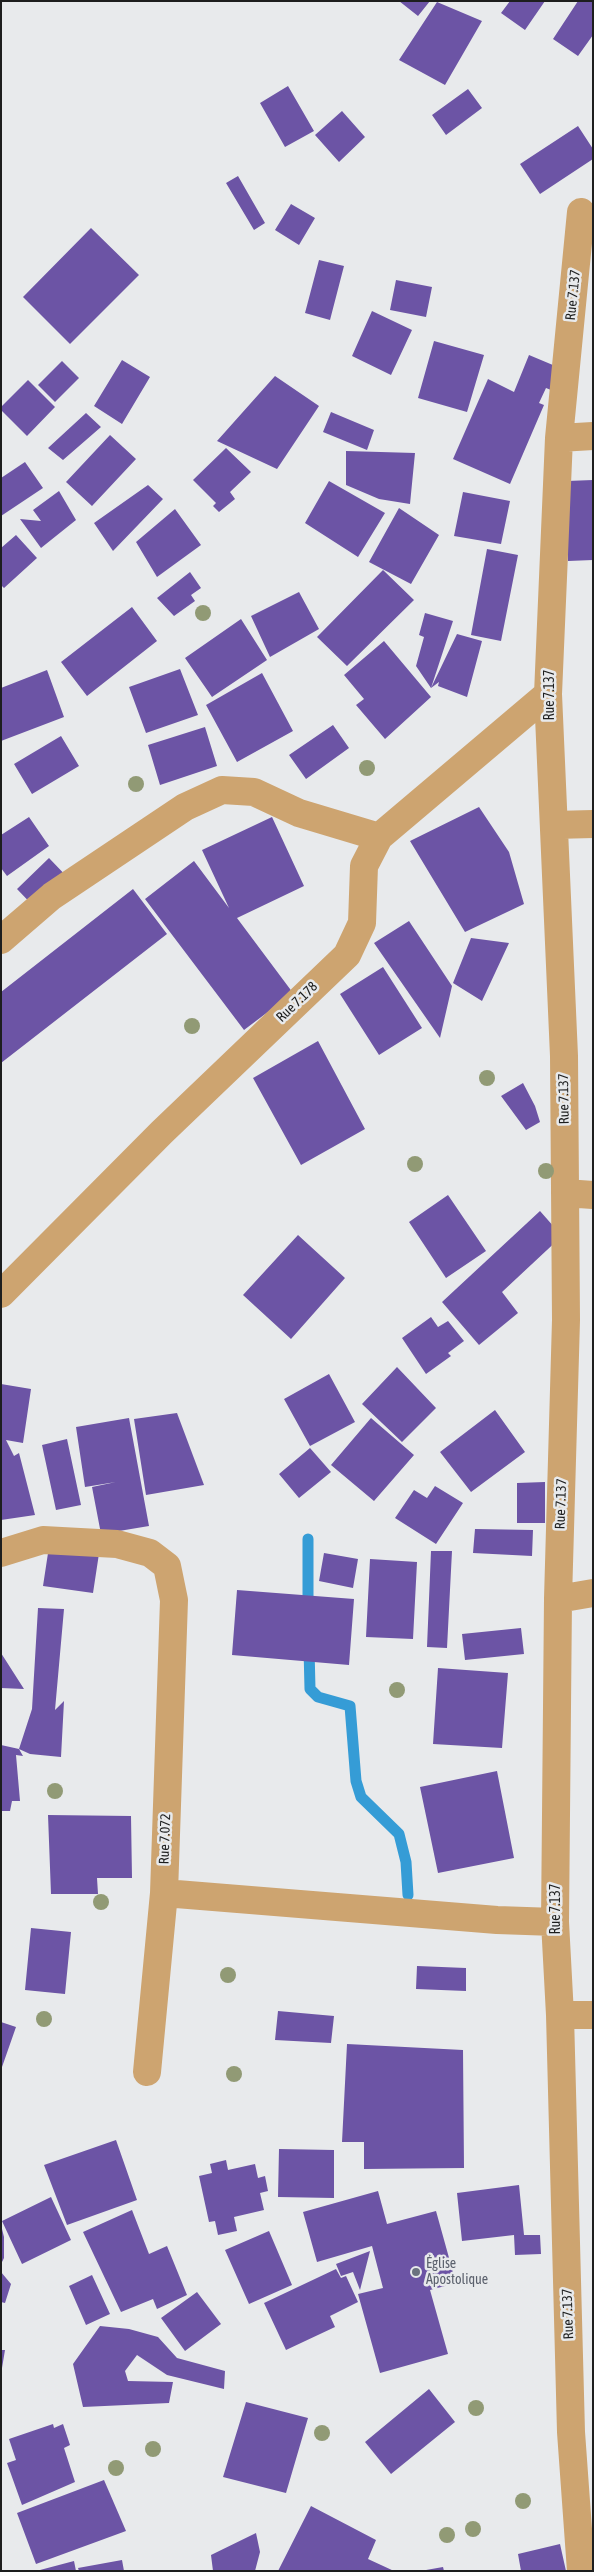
<!DOCTYPE html>
<html>
<head>
<meta charset="utf-8">
<style>
  body { margin:0 }
  #map { position:relative; width:594px; height:2572px; overflow:hidden; background:#e8eaec; font-family:"Asap Condensed",sans-serif }
  canvas { display:block }
  .frame { position:absolute; inset:0; border:2px solid #1d1e1e; pointer-events:none }
</style>
</head>
<body>
<div id="map">
<canvas width="594" height="2572"></canvas>
<div class="frame"></div>
</div>
<script>
const ctx = document.querySelector('canvas').getContext('2d');
ctx.lineJoin = 'round';
const shape = rows => new Path2D(rows.map(r => 'M' + r).join(''));
function stroke(path, color, width, dash) { ctx.strokeStyle = color; ctx.lineWidth = width; ctx.lineCap = dash ? 'butt' : 'round'; ctx.setLineDash(dash || []); ctx.stroke(path); }
function paint(path, color) { ctx.fillStyle = color; ctx.fill(path, 'evenodd'); }
function write(font, color, halo, rows, align = 'center') {
  ctx.font = font + ' "Asap Condensed",sans-serif'; ctx.lineWidth = 5; ctx.setLineDash([]); ctx.textBaseline = 'middle'; ctx.strokeStyle = halo; ctx.fillStyle = color; for (const [text, x, y, turn = 0] of rows) {
    ctx.save(); ctx.translate(x, y); ctx.rotate((+turn || 0) * Math.PI / 180); ctx.textAlign = isNaN(turn) ? turn : align; if (halo) ctx.strokeText(text, 0, 0); ctx.fillText(text, 0, 0); ctx.restore();
  }
}
const stream = shape([
  [308,1539,308,1609],
  [309,1648,310,1689,318,1697,350,1706,356,1781,361,1797,399,1834,406,1862,408,1895]
]);
const building = shape([
  [399,1,430,1,418,16],
  [510,1,545,1,525,30,501,13],
  [578,1,593,1,593,35,578,56,553,39],
  [437,2,482,21,445,85,399,60],
  [288,86,314,131,285,147,260,103],
  [468,89,482,108,446,135,432,115],
  [342,111,365,137,339,162,315,135],
  [578,126,593,149,593,159,540,194,520,164],
  [238,176,265,223,254,230,226,183],
  [291,204,315,218,299,245,275,230],
  [91,228,139,275,70,344,23,297],
  [319,260,344,266,330,320,305,313],
  [396,280,432,287,426,317,390,310],
  [372,311,412,330,391,375,352,356],
  [434,341,484,355,467,412,418,398],
  [529,355,560,368,551,390,546,388,539,403,544,405,510,484,453,459,488,379,514,392],
  [122,360,150,377,122,424,94,406],
  [62,361,79,378,55,402,38,385],
  [275,376,319,406,277,469,217,441],
  [28,380,55,407,27,436,1,410,1,407],
  [331,412,374,430,367,450,323,432],
  [86,413,101,427,63,460,48,448],
  [110,435,136,459,92,506,66,482],
  [226,448,251,472,230,492,235,499,219,512,213,506,216,503,193,480],
  [346,451,415,453,410,504,379,499,346,485],
  [25,462,43,488,1,516,1,478],
  [593,480,593,560,568,561,567,481],
  [329,481,385,513,358,557,305,523],
  [148,485,163,499,113,551,94,523],
  [59,491,76,520,41,548,20,519,41,521,33,510],
  [463,492,510,501,501,544,454,536],
  [399,508,439,535,411,584,369,562],
  [175,509,201,545,157,577,136,542],
  [16,535,37,558,4,588,1,585,1,548],
  [487,549,518,555,501,641,471,635],
  [383,570,414,600,347,666,317,637],
  [190,572,201,588,191,595,195,601,174,616,157,598],
  [299,592,319,629,270,657,251,616],
  [132,607,157,641,87,696,61,662],
  [425,613,453,621,431,688,416,666,424,637,419,635],
  [241,619,267,660,212,697,185,658],
  [457,634,482,641,467,697,438,686,439,682,431,688],
  [384,641,431,697,385,739,356,705,364,699,344,675],
  [180,669,198,715,146,733,129,687],
  [47,670,64,717,1,741,1,688],
  [262,673,293,731,237,762,206,705],
  [333,725,349,748,306,779,289,755],
  [205,727,217,766,160,785,148,745],
  [61,736,79,766,32,794,14,764],
  [479,807,509,852,524,904,465,932,410,841],
  [29,817,49,846,7,876,1,868,1,835],
  [272,817,304,886,237,918,293,993,244,1030,145,899,194,861,229,908,202,850],
  [49,858,72,882,40,913,17,889],
  [133,889,167,934,1,1063,1,992],
  [409,921,452,986,440,1038,374,943],
  [471,938,509,943,482,1001,453,983],
  [383,967,422,1028,379,1055,340,994],
  [318,1041,365,1129,301,1165,253,1078],
  [523,1083,535,1106,540,1122,526,1130,501,1096],
  [448,1195,486,1251,446,1278,409,1222],
  [540,1211,562,1236,502,1292,518,1313,479,1345,442,1302],
  [298,1235,345,1278,291,1339,243,1295],
  [431,1317,438,1327,448,1321,464,1341,448,1353,451,1356,426,1374,402,1338],
  [397,1367,436,1408,402,1442,362,1404],
  [329,1374,355,1422,310,1446,284,1399],
  [1,1384,31,1389,23,1443,6,1440,14,1456,19,1453,35,1515,1,1520],
  [495,1410,525,1452,471,1492,440,1452],
  [177,1413,204,1485,146,1495,134,1419],
  [129,1418,149,1526,101,1534,92,1487,116,1482,85,1487,76,1427],
  [371,1418,414,1455,374,1501,331,1465],
  [67,1439,81,1505,56,1510,42,1445],
  [310,1448,331,1472,299,1498,279,1474],
  [545,1482,545,1523,517,1523,517,1483],
  [435,1486,463,1503,436,1544,395,1518,414,1490,427,1498],
  [475,1529,533,1530,532,1556,473,1553],
  [50,1540,100,1547,93,1593,43,1586],
  [431,1551,452,1551,447,1648,427,1647],
  [324,1553,358,1559,353,1588,319,1581],
  [370,1559,417,1562,413,1639,366,1637],
  [237,1590,354,1599,349,1665,232,1655],
  [38,1608,64,1609,55,1710,64,1701,61,1757,30,1754,19,1749,23,1756,16,1755,20,1801,12,1801,10,1811,1,1811,1,1745,19,1749,32,1709],
  [521,1628,524,1654,465,1660,462,1634],
  [1,1653,24,1689,1,1688],
  [438,1668,508,1673,502,1748,433,1744],
  [497,1771,514,1858,438,1873,420,1787],
  [48,1815,131,1816,132,1878,97,1878,98,1894,51,1894],
  [31,1928,71,1932,65,1994,25,1990],
  [417,1966,466,1968,466,1991,416,1989],
  [278,2011,334,2016,331,2043,275,2040],
  [1,2022,16,2027,2,2067,1,2067],
  [347,2044,463,2050,464,2168,364,2169,364,2142,342,2142],
  [116,2140,137,2200,67,2225,44,2165],
  [279,2149,334,2150,334,2198,278,2197],
  [226,2160,228,2170,255,2164,258,2178,265,2176,268,2191,260,2193,264,2210,234,2217,237,2231,218,2235,215,2221,209,2222,199,2176,212,2173,210,2164],
  [519,2185,524,2235,540,2235,541,2254,515,2255,514,2235,462,2241,457,2193],
  [378,2191,387,2224,436,2211,456,2283,430,2290,448,2354,380,2373,358,2294,383,2288,372,2246,317,2262,303,2212],
  [51,2197,71,2240,22,2264,2,2221],
  [132,2210,149,2254,167,2246,187,2295,157,2309,153,2299,121,2312,83,2232],
  [2,2229,4,2237,4,2258,1,2264],
  [269,2231,292,2285,249,2304,225,2250],
  [370,2251,360,2290,353,2272,341,2276,336,2264],
  [336,2269,341,2278,346,2276,358,2302,330,2316,335,2327,286,2350,264,2303],
  [1,2272,11,2284,5,2303,1,2302],
  [92,2275,110,2314,86,2325,69,2286],
  [197,2292,221,2324,185,2351,161,2318],
  [100,2326,129,2329,158,2337,177,2358,225,2371,224,2389,167,2375,137,2355,125,2371,128,2381,173,2382,169,2403,83,2407,73,2364],
  [1,2350,5,2350,2,2368,1,2368],
  [429,2389,455,2422,391,2474,365,2442],
  [246,2402,308,2418,286,2493,223,2477],
  [53,2424,54,2428,63,2424,70,2445,64,2448,75,2482,22,2505,7,2463,16,2460,9,2439],
  [104,2480,126,2531,36,2564,17,2513],
  [311,2506,376,2540,368,2559,394,2571,278,2571],
  [256,2533,260,2552,255,2571,213,2571,211,2555],
  [560,2544,566,2571,521,2571,518,2554],
  [122,2560,124,2571,79,2571,78,2568],
  [74,2561,76,2571,40,2571,40,2570],
  [443,2567,444,2571,426,2571,426,2570]
]);
const minor = shape([
  [559,438,581,212],
  [554,825,593,824],
  [1,940,52,896,185,807,222,790,254,792,299,813,379,837],
  [565,1193,593,1195],
  [1,1294,162,1132,347,955,362,923,364,866,379,837,548,694],
  [1,1553,43,1540,117,1544,150,1553,167,1566,174,1600,164,1893,497,1920,555,1922],
  [558,1599,593,1593],
  [560,2015,593,2015],
  [147,2072,164,1893],
  [581,2571,571,2432,560,2015,555,1922,558,1599,566,1320,564,1056,548,694,559,438,593,436]
]);
const trees = [
  [203,613],
  [367,768],
  [136,784],
  [192,1026],
  [487,1078],
  [415,1164],
  [546,1171],
  [397,1690],
  [55,1791],
  [101,1902],
  [228,1975],
  [44,2019],
  [234,2074],
  [476,2408],
  [322,2433],
  [153,2449],
  [116,2468],
  [523,2501],
  [473,2529],
  [447,2535]
];
const markers = [
  [416,2272,5,"#6b7280"]
];
const streetNames = [
  ["Rue 7.137",573,295,-84],
  ["Rue 7.137",550,695,-90],
  ["Rue 7.178",297,1002,-44],
  ["Rue 7.137",564,1099,-91],
  ["Rue 7.137",561,1504,-88],
  ["Rue 7.072",165,1839,-88],
  ["Rue 7.137",556,1909,-90],
  ["Rue 7.137",568,2314,-92]
];
const worshipNames = [
  ["Église",426,2264],
  ["Apostolique",426,2280]
];
stroke(stream, '#359cd6', 11);
paint(building, '#6c54a5');
stroke(minor, '#cda470', 28);
ctx.fillStyle = '#919a75';
for (const [x, y] of trees) { ctx.beginPath(); ctx.arc(x, y, 8, 0, 2 * Math.PI); ctx.fill(); }
for (const [x, y, r, color] of markers) { const dot = new Path2D(); dot.arc(x, y, r, 0, 2 * Math.PI); ctx.fillStyle = color; ctx.fill(dot); stroke(dot, '#e8eaec', 2); }
write('14px', '#1d1e1e', '#e8eaec', streetNames);
write('14px', '#5b616d', '#e8eaec', worshipNames, 'left');
</script>
</body>
</html>
